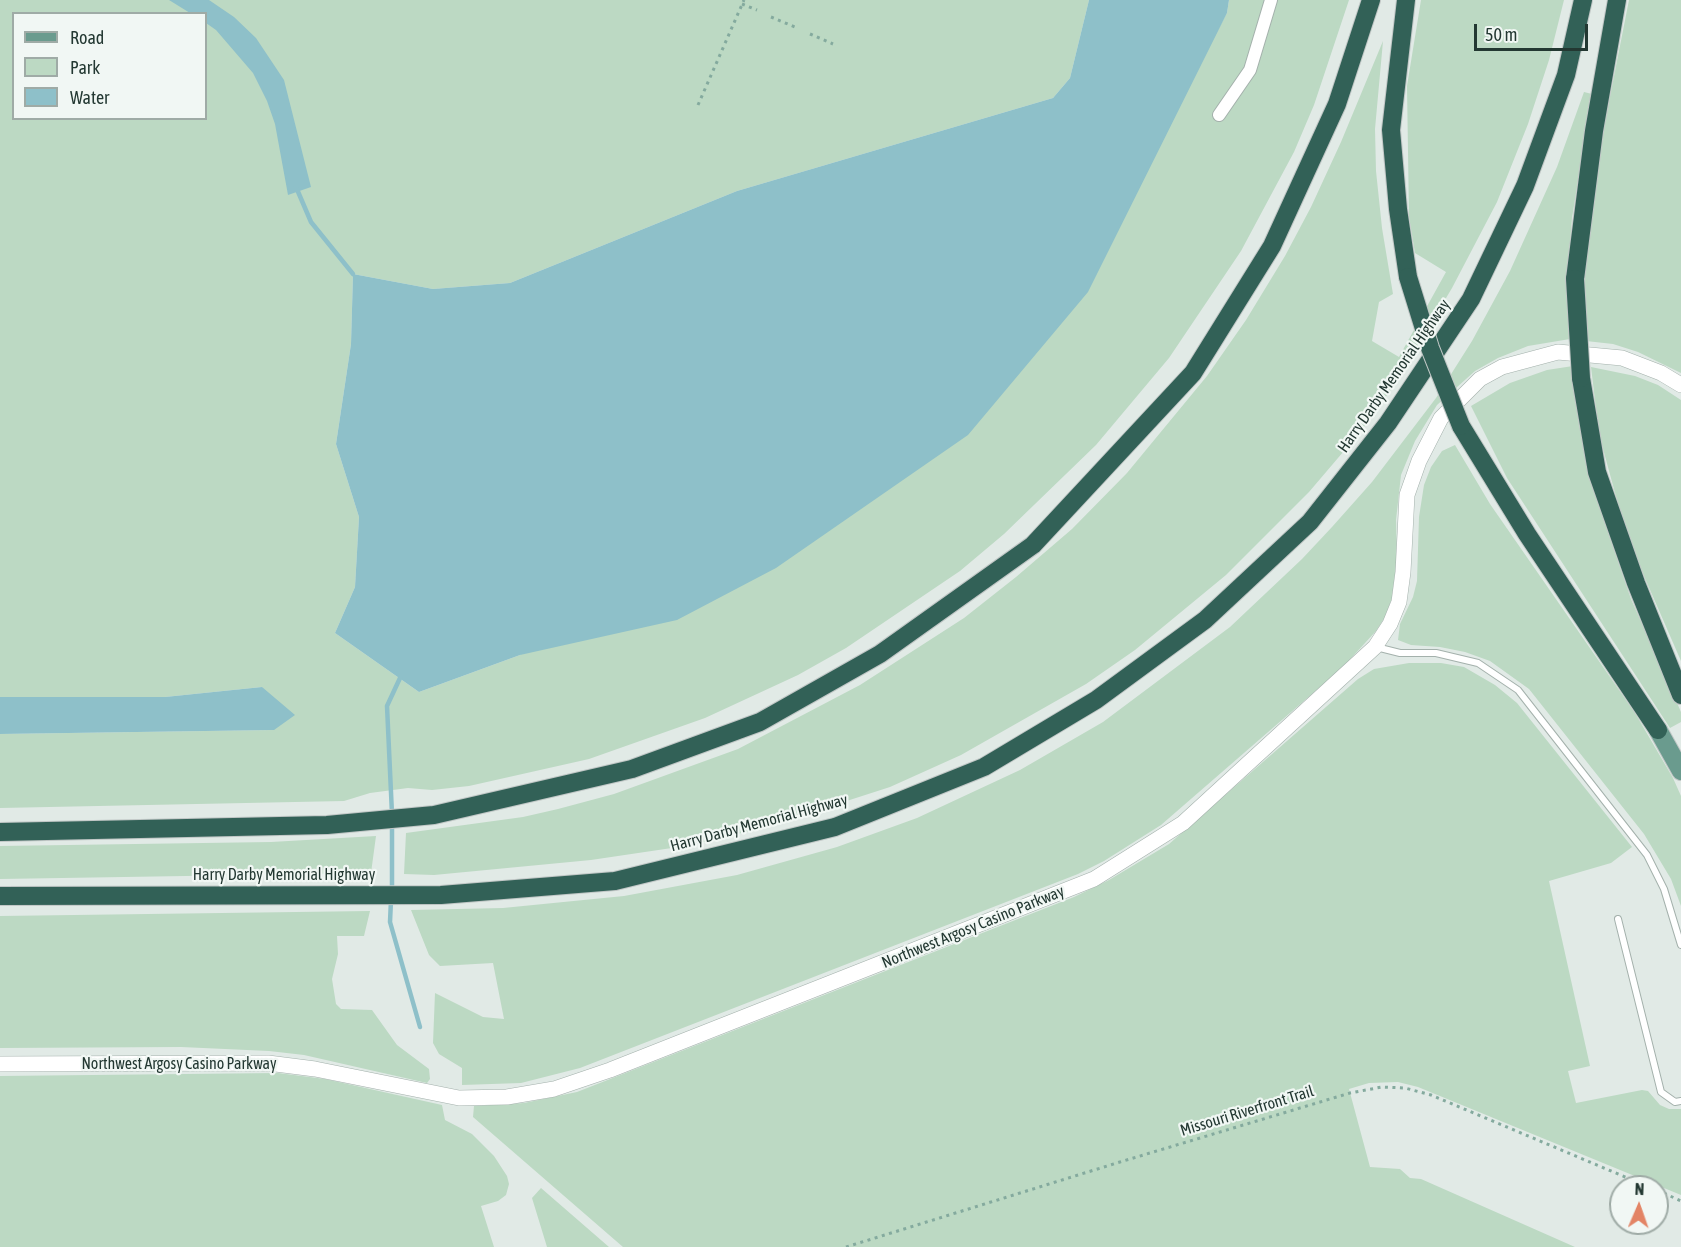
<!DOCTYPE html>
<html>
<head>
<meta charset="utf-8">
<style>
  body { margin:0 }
  #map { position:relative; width:1681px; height:1247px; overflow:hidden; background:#e1eae6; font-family:"Asap Condensed",sans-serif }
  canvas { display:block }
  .legend { position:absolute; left:12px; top:12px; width:195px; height:108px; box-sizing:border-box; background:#f1f7f4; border:2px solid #9faba6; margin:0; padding:8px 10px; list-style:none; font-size:18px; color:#233832 }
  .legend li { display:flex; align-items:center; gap:12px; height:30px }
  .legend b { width:30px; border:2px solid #9faba6 }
  .north { position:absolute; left:1609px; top:1175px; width:60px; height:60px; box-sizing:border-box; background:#f1f7f4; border:2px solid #9faba6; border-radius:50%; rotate:2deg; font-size:16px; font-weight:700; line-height:24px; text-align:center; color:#233832 }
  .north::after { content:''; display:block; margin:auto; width:21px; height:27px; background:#e38465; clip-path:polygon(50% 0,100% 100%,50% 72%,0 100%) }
  .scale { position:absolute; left:1474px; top:24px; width:114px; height:27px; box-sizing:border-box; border:3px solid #233832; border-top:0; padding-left:8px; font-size:18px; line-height:21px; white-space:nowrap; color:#233832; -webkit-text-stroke:4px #f1f7f4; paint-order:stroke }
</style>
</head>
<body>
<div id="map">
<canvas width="1681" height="1247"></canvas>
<ul class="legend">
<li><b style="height:8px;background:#6a9b8e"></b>Road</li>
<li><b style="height:16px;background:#bcd9c3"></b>Park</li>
<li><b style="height:16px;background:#8ec0c9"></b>Water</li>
</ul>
<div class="north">N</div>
<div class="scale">50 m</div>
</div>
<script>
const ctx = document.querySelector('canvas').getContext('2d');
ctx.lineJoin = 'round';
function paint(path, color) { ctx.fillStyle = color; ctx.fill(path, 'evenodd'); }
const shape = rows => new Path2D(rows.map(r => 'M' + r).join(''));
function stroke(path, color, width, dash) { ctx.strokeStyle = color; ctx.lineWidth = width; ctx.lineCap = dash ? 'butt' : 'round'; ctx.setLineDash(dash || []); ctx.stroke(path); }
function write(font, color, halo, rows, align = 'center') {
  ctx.font = font + ' "Asap Condensed",sans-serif'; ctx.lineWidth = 4.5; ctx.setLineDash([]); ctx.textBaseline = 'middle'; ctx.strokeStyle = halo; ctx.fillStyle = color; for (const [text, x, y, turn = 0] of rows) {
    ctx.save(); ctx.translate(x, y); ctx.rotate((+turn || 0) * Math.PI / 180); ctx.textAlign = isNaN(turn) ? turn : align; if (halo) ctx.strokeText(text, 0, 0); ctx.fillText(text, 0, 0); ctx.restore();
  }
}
const green = shape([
  [0,0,1089,0,1070,78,1053,98,737,191,510,283,433,289,353,274,351,344,336,444,359,517,355,587,335,633,419,692,520,655,1209,46,1227,13,1229,0,1349,0,1314,105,1294,152,1241,251,1169,358,1096,445,1004,534,960,571,846,648,798,675,705,718,589,759,469,786,432,790,408,788,370,793,344,801,0,808,0,734,274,730,262,687,165,697,0,697],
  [14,14,206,14,206,118,14,118],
  [1421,0,1564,0,1549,60,1528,124,1497,202,1452,288,1395,384,1361,431,1309,492,1226,575,1135,650,1086,684,961,755,890,787,766,827,692,845,591,860,434,875,404,874,406,833,523,817,558,809,614,794,738,749,860,685,964,618,1016,577,1072,529,1127,473,1207,376,1246,320,1285,256,1311,207,1341,142,1383,41,1375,129,1376,171,1382,228,1393,294,1379,302,1372,341,1399,357,1446,272,1415,253,1409,217,1407,86],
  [1629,0,1681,0,1681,373,1638,352,1613,344,1586,341,1584,277,1602,137],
  [1584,92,1592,94,1572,218,1567,282,1570,339,1528,346,1498,358,1475,371,1437,405,1415,441,1401,475,1396,520,1397,558,1392,598,1385,617,1376,631,1343,667,1161,825,1104,861,1078,874,580,1068,521,1083,462,1085,462,1068,439,1054,433,1043,435,993,483,1017,504,1019,493,963,440,966,429,955,411,910,503,908,624,896,737,875,837,847,917,818,1020,770,1103,722,1230,627,1302,559,1332,527,1372,482,1436,398,1472,341,1510,271,1557,167],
  [1573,366,1580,428,1594,491,1631,599,1681,712,1681,722,1670,728,1507,478,1471,406,1510,383,1547,370],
  [1591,367,1635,376,1658,385,1681,400,1681,661,1627,537,1599,434],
  [1455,445,1490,504,1635,713,1673,778,1681,796,1681,906,1671,879,1644,834,1529,689,1490,661,1465,652,1440,647,1411,645,1398,640,1400,624,1413,597,1417,581,1419,517,1424,485,1431,467,1442,451],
  [1409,663,1441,663,1464,667,1495,685,1517,703,1632,847,1611,863,1549,881,1590,1066,1568,1071,1576,1103,1642,1090,1648,1091,1660,1105,1669,1109,1681,1109,1681,1195,1418,1087,1398,1082,1369,1083,1349,1089,1370,1167,1400,1169,1410,1178,1421,1179,1575,1247,623,1247,473,1117,474,1106,524,1103,577,1092,1074,897,1109,880,1169,844,1358,679,1374,669],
  [376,836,371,873,0,879,0,846,271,842],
  [370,911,364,936,337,936,338,954,332,979,336,1004,341,1009,372,1010,397,1045,429,1069,430,1079,427,1083,304,1055,269,1051,181,1047,0,1048,0,916],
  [278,1073,325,1079,442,1105,445,1120,472,1134,494,1156,507,1176,509,1184,506,1195,498,1201,481,1206,494,1247,0,1247,0,1076],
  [541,1188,609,1247,547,1247,532,1198]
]);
const water = shape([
  [169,0,209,0,234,17,256,38,284,80,311,187,288,195,275,124,267,101,253,73,216,30,206,23,206,14,190,13],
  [1089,0,1229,0,1227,13,1088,292,968,435,776,568,677,620,520,655,419,692,335,633,355,587,359,517,336,444,351,344,353,274,433,289,510,283,737,191,1053,98,1070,78],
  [262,687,295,715,274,730,0,734,0,697,165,697]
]);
const stream = shape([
  [296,187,311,222,353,274],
  [392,814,387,706,400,678],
  [392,892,392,822],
  [391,900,390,922,420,1027]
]);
const path = shape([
  [742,4,757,10],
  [771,17,795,27],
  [810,34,833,44],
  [698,105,744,0],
  [1657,1190,1681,1201],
  [846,1247,1120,1162,1350,1093,1382,1087,1405,1088,1431,1095,1649,1187]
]);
const service = shape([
  [1376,647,1400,653,1436,653,1478,663,1518,690,1647,855,1664,889,1681,945],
  [1618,919,1661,1092,1675,1102,1681,1101]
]);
const minor = shape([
  [1219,115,1250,70,1271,0]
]);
const tertiary = shape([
  [0,1064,268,1063,315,1069,459,1098,507,1097,554,1089,610,1070,1094,879,1183,823,1375,647,1390,624,1399,602,1403,572,1407,495,1419,461,1441,418,1480,379,1502,367,1558,352,1622,358,1661,373,1681,385]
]);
const primary = shape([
  [1658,730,1681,771]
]);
const motorway = shape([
  [1406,0,1391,130,1398,209,1408,277],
  [1575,279,1594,131,1617,0],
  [1581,378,1597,472,1636,583,1681,695],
  [1461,426,1527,534,1658,730],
  [0,832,327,825,434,815,632,769,760,722,880,654,1033,545,1193,373,1272,246,1337,104,1371,0],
  [0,896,441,895,615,881,835,827,984,767,1096,700,1205,620,1310,522,1388,423,1471,299,1525,186,1566,75,1583,0]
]);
const motorwayBridge = shape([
  [1408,277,1430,348,1461,426],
  [1575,279,1581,378]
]);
const streetNames = [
  ["Harry Darby Memorial Highway",1394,376,-55],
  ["Harry Darby Memorial Highway",759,823,-15],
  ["Harry Darby Memorial Highway",284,875],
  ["Northwest Argosy Casino Parkway",973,927,-22],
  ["Northwest Argosy Casino Parkway",179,1064],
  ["Missouri Riverfront Trail",1247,1111,-17]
];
paint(green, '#bcd9c3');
paint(water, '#8ec0c9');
stroke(stream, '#8ec0c9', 4.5);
stroke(service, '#a4b1ac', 8);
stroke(minor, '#a4b1ac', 14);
stroke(tertiary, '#a4b1ac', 16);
stroke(primary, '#c1c7c6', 20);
stroke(motorway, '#c1c7c6', 20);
stroke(path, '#84aa9e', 3, [3, 4.5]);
stroke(service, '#fff', 6);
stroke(minor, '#fff', 12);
stroke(tertiary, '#fff', 15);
stroke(primary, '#6a9b8e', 18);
stroke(motorway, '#326157', 18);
stroke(motorwayBridge, '#c1c7c6', 20, []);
stroke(motorwayBridge, '#326157', 18);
write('16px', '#233832', '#f1f7f4', streetNames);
</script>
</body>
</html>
